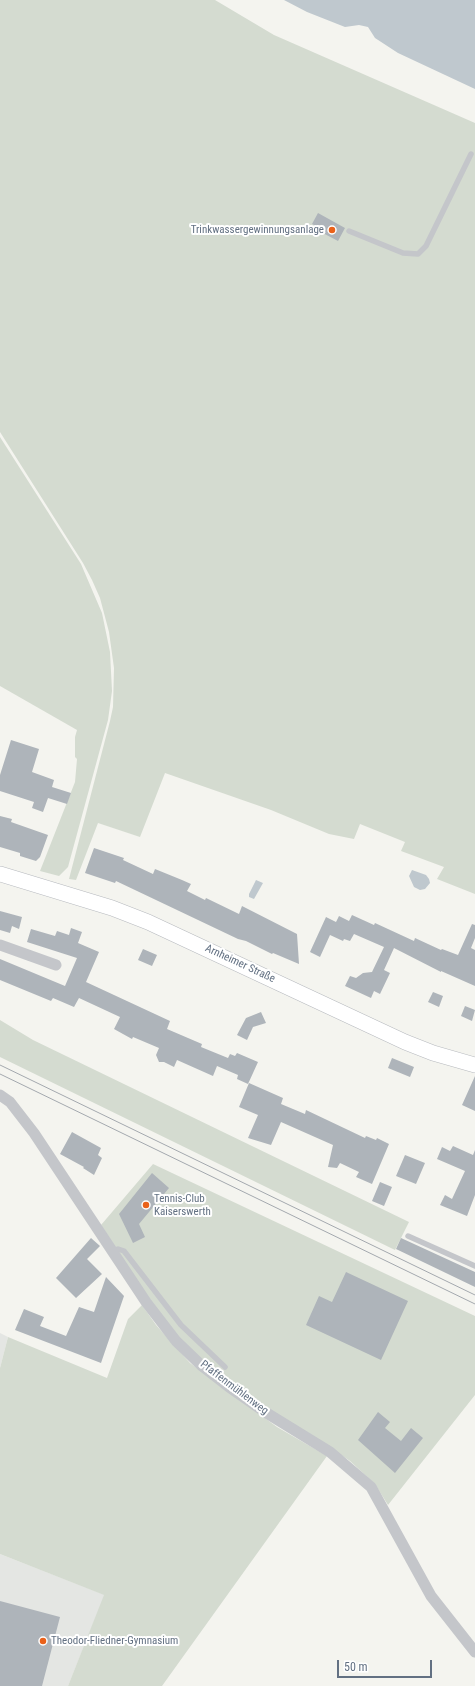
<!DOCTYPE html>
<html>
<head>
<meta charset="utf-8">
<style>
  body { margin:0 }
  #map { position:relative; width:475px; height:1686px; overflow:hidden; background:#f4f4ef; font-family:"Roboto Condensed",sans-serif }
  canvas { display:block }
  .scale { position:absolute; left:337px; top:1660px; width:95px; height:18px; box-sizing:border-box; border:2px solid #627082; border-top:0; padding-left:5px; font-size:12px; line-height:14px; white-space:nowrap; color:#627082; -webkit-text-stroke:3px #fff; paint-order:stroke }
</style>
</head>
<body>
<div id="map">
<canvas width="475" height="1686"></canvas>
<div class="scale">50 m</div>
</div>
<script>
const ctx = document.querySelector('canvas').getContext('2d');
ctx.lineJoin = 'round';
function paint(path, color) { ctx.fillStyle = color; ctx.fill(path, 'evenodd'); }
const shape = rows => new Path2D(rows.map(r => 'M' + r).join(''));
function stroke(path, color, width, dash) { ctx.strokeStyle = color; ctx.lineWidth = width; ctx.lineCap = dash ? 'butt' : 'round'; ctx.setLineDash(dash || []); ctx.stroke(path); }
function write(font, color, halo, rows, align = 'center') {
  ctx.font = font + ' "Roboto Condensed",sans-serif'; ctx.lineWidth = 4; ctx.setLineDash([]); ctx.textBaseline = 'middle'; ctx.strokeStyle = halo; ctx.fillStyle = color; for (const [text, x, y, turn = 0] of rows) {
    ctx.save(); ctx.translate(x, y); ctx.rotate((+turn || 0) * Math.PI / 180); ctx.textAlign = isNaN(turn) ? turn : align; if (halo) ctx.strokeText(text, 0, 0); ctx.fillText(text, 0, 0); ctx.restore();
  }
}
const built = shape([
  [0,1333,8,1337,0,1368],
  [0,1554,105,1595,68,1686,0,1686]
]);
const green = shape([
  [0,0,215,0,274,35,475,123,475,894,437,879,444,867,401,851,405,842,360,824,354,839,329,834,271,810,165,773,140,837,98,823,76,880,69,879,110,721,113,707,114,668,109,632,100,598,92,580,83,563,0,432],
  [0,437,81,564,102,613,110,652,112,691,108,720,68,867,59,876,40,871,75,782,77,759,75,757,75,737,77,730,0,686],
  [0,1020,33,1040,409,1222,395,1250,0,1057],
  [153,1164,475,1316,475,1395,388,1505,375,1484,350,1461,312,1435,265,1407,203,1361,165,1323,101,1225],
  [142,1305,156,1325,190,1363,277,1427,327,1456,162,1686,68,1686,104,1595,0,1554,0,1368,8,1337,107,1378,128,1319]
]);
const water = shape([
  [284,0,475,0,475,89,398,53,375,38,368,27,359,25,345,27,307,12],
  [412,870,426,875,429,879,430,883,425,889,420,890,414,887,409,876],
  [256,880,263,883,254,899,249,897,249,894]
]);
const building = shape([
  [318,213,345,228,338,241,319,231,320,228,312,224],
  [11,740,39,749,32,772,54,780,52,787,71,793,67,804,48,798,43,812,32,808,34,802,0,791,0,775],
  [0,816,12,819,11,822,48,835,40,857,36,861,20,856,20,853,0,847],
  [94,848,124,858,123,860,153,874,155,869,182,880,191,884,187,891,205,900,206,898,239,914,242,906,297,934,299,964,273,953,272,954,246,941,238,939,116,881,115,883,85,873],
  [0,911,22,917,19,929,12,926,10,933,0,930],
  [352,915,374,925,375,923,414,941,415,938,441,950,442,949,458,955,472,924,475,925,475,938,471,948,475,950,475,986,441,971,441,972,394,948,384,970,390,973,380,994,374,991,371,998,345,986,350,976,356,978,363,973,372,972,384,947,354,934,350,941,344,939,343,941,330,935,320,957,310,952,326,917,336,922,339,916,349,921],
  [71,928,82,932,78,943,99,952,86,982,170,1021,167,1029,202,1044,201,1047,228,1058,230,1054,235,1056,237,1053,258,1062,248,1084,237,1079,238,1075,217,1066,213,1076,177,1060,174,1067,164,1062,159,1062,156,1055,159,1048,133,1037,132,1039,114,1029,120,1017,79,998,74,1007,53,998,51,1001,0,980,0,959,65,986,77,958,27,942,31,929,55,936,57,931,69,935],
  [143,949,157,955,152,966,138,960],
  [433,992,443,996,439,1007,428,1002],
  [465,1006,475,1010,472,1021,461,1016],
  [261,1012,266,1023,253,1027,247,1040,237,1035,246,1018],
  [392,1058,414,1067,410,1077,388,1068],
  [475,1076,475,1111,462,1105],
  [249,1083,283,1098,281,1104,305,1114,306,1110,365,1138,366,1136,376,1140,377,1138,389,1144,372,1184,356,1177,359,1172,340,1163,337,1168,328,1167,333,1145,281,1122,271,1145,248,1138,258,1115,239,1107],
  [72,1132,101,1148,98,1155,102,1158,94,1175,83,1168,84,1167,60,1154],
  [453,1146,473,1155,475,1150,475,1195,467,1216,440,1205,445,1195,452,1199,465,1171,437,1159,442,1147,450,1151],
  [405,1155,425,1163,416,1184,396,1176],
  [152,1173,169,1188,139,1224,145,1237,133,1243,119,1214],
  [380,1182,392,1187,384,1206,372,1201],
  [91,1238,100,1246,87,1259,102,1274,76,1298,56,1278],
  [401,1238,475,1272,475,1287,396,1249],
  [346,1272,408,1301,381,1360,306,1325,319,1296,332,1302],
  [106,1277,124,1296,101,1363,15,1330,24,1309,44,1317,40,1326,66,1336,79,1307,94,1312],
  [378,1412,390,1422,385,1428,401,1441,411,1428,423,1438,395,1473,358,1440],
  [0,1601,60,1617,42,1686,0,1686]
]);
const service = shape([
  [349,231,403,253,418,254,426,246,471,154],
  [408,1236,475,1266],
  [112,1251,118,1249,124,1251,181,1325,225,1367]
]);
const minor = shape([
  [0,945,56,965],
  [0,1095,10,1102,34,1133,146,1302,176,1341,202,1366,229,1387,265,1412,330,1452,371,1487,431,1596,475,1652]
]);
const secondary = shape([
  [0,874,112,908,148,922,405,1042,433,1053,475,1065]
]);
const tram = shape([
  [0,1065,475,1295],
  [0,1074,475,1304]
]);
const markers = [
  [332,230,4,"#ea611a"],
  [146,1205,4,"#ea611a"],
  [43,1641,4,"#ea611a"]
];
const poiNames = [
  ["Trinkwassergewinnungsanlage",324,230,"right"],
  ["Tennis-Club",154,1199],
  ["Kaiserswerth",154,1212],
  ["Theodor-Fliedner-Gymnasium",51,1641]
];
const streetNames = [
  ["Arnheimer Straße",240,964,25],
  ["Pfaffenmühlenweg",234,1388,37]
];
paint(built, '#e4e6e3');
paint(green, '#d4dbd0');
paint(water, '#bfc8ce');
paint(building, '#aeb4ba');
stroke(secondary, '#b6b9be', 16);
stroke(service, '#c4c6ca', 5.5);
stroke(minor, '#c4c6ca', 11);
stroke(secondary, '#fff', 15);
stroke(tram, '#a3a8ae', 1);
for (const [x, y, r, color] of markers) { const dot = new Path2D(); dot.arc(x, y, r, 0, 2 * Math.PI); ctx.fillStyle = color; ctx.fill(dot); stroke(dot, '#fff', 1.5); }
write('11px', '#627082', '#fff', poiNames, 'left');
write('11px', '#627082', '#fff', streetNames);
</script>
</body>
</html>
